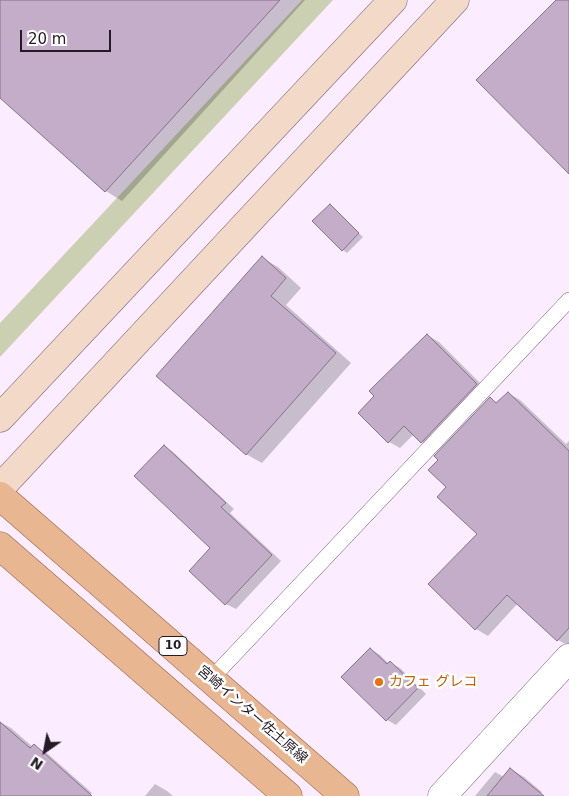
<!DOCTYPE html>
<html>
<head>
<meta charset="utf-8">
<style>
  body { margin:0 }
  #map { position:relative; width:569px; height:796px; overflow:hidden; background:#fbedff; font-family:"DejaVu Sans",sans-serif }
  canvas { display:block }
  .north { position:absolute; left:20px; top:726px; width:50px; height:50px; -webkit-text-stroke:4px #fff; paint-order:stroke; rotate:213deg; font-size:14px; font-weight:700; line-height:20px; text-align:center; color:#241b26 }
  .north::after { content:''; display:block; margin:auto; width:18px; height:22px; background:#241b26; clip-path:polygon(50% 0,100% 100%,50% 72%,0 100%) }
  .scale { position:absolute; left:20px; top:30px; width:91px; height:22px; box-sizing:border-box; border:2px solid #241b26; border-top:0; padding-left:6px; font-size:15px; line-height:18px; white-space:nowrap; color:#241b26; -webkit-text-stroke:4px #fff; paint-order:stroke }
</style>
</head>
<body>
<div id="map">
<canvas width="569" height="796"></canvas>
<div class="north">N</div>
<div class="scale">20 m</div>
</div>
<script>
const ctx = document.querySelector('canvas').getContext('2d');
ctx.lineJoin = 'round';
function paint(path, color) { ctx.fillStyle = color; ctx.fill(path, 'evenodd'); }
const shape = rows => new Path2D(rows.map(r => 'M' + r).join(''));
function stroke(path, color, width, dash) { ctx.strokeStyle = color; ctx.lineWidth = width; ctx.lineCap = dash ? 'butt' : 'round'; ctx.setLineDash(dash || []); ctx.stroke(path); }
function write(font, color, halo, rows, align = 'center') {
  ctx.font = font + ' "DejaVu Sans","Noto Sans JP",sans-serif'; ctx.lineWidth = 5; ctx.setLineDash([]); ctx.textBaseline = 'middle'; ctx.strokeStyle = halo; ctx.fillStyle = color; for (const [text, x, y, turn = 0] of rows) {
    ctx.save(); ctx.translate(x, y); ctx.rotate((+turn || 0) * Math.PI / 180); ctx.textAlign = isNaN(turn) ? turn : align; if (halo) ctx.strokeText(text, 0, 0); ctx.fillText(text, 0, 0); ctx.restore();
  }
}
const green = shape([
  [302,0,333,0,0,357,0,323]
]);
const shadow = shape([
  [0,0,305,0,122,201,106,191,0,96],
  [330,206,363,237,347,253,343,250],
  [262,258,278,267,301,288,286,305,351,363,262,463,246,454],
  [427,335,439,342,488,391,434,449,422,442,414,434,400,448,389,442,376,396],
  [508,393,520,400,566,444,569,441,569,646,558,640,518,603,488,636,476,629,479,534,448,487,490,399,498,403],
  [164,446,173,452,234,509,230,513,281,561,236,609,226,604,191,571,212,548],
  [370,649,380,655,389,664,391,663,400,668,426,694,396,725,387,720],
  [0,722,11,728,33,747,34,746,48,754,92,793,89,796,0,796],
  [511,769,524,777,542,792,539,796,475,796,495,772,504,777],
  [155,784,167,791,173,796,145,796]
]);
const building = shape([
  [0,0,280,0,105,192,0,98,0,0],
  [556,0,569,0,569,174,476,80,556,0],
  [330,204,359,233,342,251,312,221,330,204],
  [262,256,286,278,271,296,336,353,246,455,156,376,262,256],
  [427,334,477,384,421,443,404,426,388,443,358,413,374,396,369,391,427,334],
  [508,392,569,451,569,628,557,641,507,595,475,630,428,584,477,534,437,497,446,487,428,470,438,460,434,456,490,397,496,403,508,392],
  [164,445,226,503,221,507,272,555,225,605,189,571,210,548,134,476,164,445],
  [370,648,387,664,390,661,418,688,386,721,341,677,370,648],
  [0,722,30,748,34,744,92,796,0,796,0,722],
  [510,768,544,796,487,796,510,768]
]);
const lane = shape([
  [211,679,569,300]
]);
const street = shape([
  [442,796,569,658]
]);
const secondary = shape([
  [0,418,393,0],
  [0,488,455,0]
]);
const primary = shape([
  [0,496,345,796],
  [0,546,288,796]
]);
const markers = [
  [379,682,5,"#e8710a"]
];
const shields = [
  [173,646,28]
];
const shieldNames = [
  ["10",173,646]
];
const foodNames = [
  ["カフェ グレコ",389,682]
];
const streetNames = [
  ["宮崎インター佐土原線",252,715,41]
];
paint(green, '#ccd0b2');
paint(shadow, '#0003');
paint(building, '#c4adc9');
stroke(building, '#86718b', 1);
stroke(lane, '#75617b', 16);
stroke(street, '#75617b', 29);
stroke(secondary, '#75617b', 29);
stroke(primary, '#99603c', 29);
stroke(lane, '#fff', 15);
stroke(street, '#fff', 28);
stroke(secondary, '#f3dac8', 28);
stroke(primary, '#e8b691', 28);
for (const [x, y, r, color] of markers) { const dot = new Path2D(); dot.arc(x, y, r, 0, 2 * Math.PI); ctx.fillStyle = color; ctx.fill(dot); stroke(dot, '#fff', 2); }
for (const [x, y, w] of shields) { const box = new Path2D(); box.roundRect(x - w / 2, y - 9.5, w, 19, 4); ctx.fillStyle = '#fff'; ctx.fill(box); stroke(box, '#241b26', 1); }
write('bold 12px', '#241b26', null, shieldNames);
write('14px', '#c56008', '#fff', foodNames, 'left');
write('14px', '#241b26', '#fff', streetNames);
</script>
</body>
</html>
